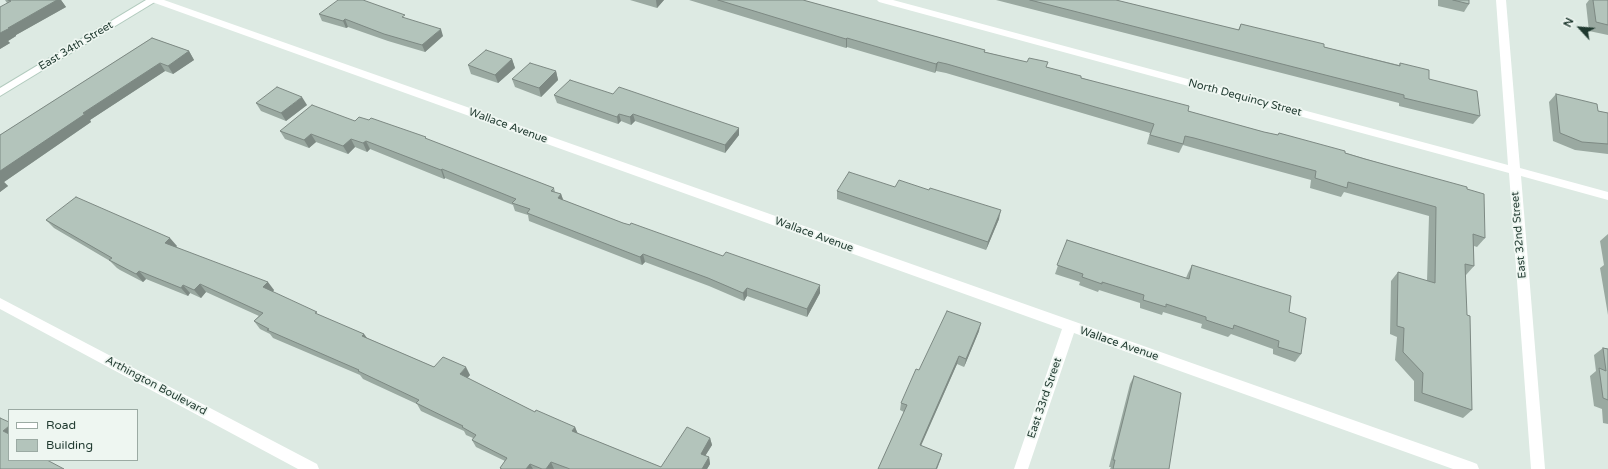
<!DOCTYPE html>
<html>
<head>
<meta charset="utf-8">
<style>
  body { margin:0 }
  #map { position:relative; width:1608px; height:469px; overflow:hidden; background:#ddeae3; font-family:"Varela Round",sans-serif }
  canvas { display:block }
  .legend { position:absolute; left:8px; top:409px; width:130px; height:52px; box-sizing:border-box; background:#eef6f1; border:1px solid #9baaa3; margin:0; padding:5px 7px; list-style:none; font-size:12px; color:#1f392f }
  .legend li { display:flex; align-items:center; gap:8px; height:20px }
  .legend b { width:20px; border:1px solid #9baaa3 }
  .north { position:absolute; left:1560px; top:8px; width:40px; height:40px; -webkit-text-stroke:3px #eef6f1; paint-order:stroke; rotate:296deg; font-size:11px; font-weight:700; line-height:16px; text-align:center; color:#1f392f }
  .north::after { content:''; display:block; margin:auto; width:14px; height:18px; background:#1f392f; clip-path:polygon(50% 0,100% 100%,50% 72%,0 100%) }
</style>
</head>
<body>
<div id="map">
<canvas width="1608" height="469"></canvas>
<ul class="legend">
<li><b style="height:5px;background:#fff"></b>Road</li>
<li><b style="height:11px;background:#b3c4bb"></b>Building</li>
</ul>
<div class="north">N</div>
</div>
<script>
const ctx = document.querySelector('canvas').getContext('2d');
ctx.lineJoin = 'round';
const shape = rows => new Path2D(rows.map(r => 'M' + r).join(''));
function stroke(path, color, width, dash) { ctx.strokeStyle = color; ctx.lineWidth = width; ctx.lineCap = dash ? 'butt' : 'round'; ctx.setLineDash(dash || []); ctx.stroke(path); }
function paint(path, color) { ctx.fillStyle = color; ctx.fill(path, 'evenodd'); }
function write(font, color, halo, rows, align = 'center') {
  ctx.font = font + ' "Varela Round",sans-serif'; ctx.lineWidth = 3.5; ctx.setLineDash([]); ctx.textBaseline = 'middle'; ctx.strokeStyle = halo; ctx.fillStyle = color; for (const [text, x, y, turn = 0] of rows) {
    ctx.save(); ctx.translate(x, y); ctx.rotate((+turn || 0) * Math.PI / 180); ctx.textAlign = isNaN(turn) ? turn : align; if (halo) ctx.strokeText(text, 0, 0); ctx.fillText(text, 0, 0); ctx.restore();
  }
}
const street = shape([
  [150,0,164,0,1472,462,1477,464,1479,469,1453,469,1074,333,1028,469,1014,469,1062,329,152,2,150,0],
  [877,0,893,0,1508,165,1496,0,1506,0,1520,168,1608,192,1608,200,1521,176,1545,469,1531,469,1509,173,879,2,877,0],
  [0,298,317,464,319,469,298,469,0,309,0,298]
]);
const secondary = shape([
  [146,0,158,0,0,96,0,88,146,0]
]);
const wall = shape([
  [5,0,61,0,66,7,16,35,16,36,8,41,10,43,0,49,7,3],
  [630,0,664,0,657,8],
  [689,0,803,0,985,50,985,52,1047,67,1188,111,1264,132,1278,135,1279,133,1467,189,1485,238,1477,247,1474,246,1474,266,1466,275,1465,275,1467,315,1472,410,1463,418,1414,401,1414,381,1395,360,1397,337,1390,334,1391,281,1398,272,1427,281,1429,216,1344,192,1341,197,1310,188,1311,180,1190,147,1183,145,1179,153,1147,144,1150,133,946,73,936,71,935,73,847,47,846,48],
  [996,0,1116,0,1238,30,1241,24,1324,47,1399,65,1400,63,1429,79,1480,116,1473,124,1399,106,1399,103],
  [1438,0,1469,0,1469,4,1464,12,1438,6],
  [1589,0,1608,0,1608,35,1589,31,1586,4],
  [319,14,406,19,443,36,425,52,388,41,348,27,346,28,322,21],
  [152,38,189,51,194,60,173,74,165,71,90,120,91,122,4,182,8,186,0,192,0,135],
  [512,59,515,68,498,83,471,74,468,65],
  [556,71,558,80,541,97,515,87,512,79],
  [613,94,739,135,725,153,635,121,631,125,621,121,618,124,557,103,554,95],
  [1556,94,1598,111,1608,113,1608,154,1575,150,1553,141,1549,102],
  [256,103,307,105,286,121,261,111],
  [355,121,427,139,554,188,555,192,561,194,563,200,623,223,820,293,807,317,747,296,744,301,709,286,645,262,642,265,529,221,528,215,515,211,513,205,445,178,444,179,370,149,367,152,355,147,348,154,316,142,309,148,285,139,280,131],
  [895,187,999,219,986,250,837,199,837,191],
  [46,220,177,246,176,247,274,290,273,292,318,315,364,334,367,338,434,367,470,375,467,378,535,412,575,427,577,433,661,467,710,438,712,445,705,456,709,457,710,464,707,469,500,469,500,468,505,461,476,447,472,440,473,438,466,435,464,431,421,411,417,404,363,379,360,375,273,338,270,334,260,329,254,321,259,316,206,292,201,298,190,293,188,296,146,279,143,282,120,270,117,268,110,261,54,228],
  [1608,234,1608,315,1600,268,1604,265,1600,241],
  [1067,240,1186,278,1188,273,1192,265,1289,312,1301,354,1295,362,1273,354,1273,349,1231,334,1228,337,1201,328,1202,324,1163,312,1162,315,1140,308,1140,303,1099,290,1098,292,1079,285,1080,282,1055,274],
  [979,331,964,367,957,364,921,446,942,454,940,461,878,469,904,412,900,410,901,403,919,370],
  [1603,348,1608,349,1608,424,1603,423,1602,409,1594,406,1590,376,1596,371,1594,355],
  [1134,376,1169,469,1110,469,1111,467,1109,467,1130,384]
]);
const shadedWall = shape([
  [57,0,61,0,66,7,16,35,16,36,8,41,10,43,0,49,0,33,8,28],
  [656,0,664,0,657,8],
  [345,19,348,27,346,28,343,21],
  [441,29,443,36,425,52,422,45],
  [847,38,847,47,846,48,846,39],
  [189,51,194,60,173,74,168,66],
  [512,59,515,68,498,83,495,75],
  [938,62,936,71,935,73,936,64],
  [160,63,165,71,90,120,91,122,4,182,8,186,0,192,0,171,83,113],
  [556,71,558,80,541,97,539,88],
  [302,97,307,105,286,121,281,113],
  [619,114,621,121,618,124,617,117],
  [633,114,635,121,631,125,630,117],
  [739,128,739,135,725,153,725,145],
  [311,134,316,142,309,148,304,140],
  [351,139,355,147,348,154,343,146],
  [366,141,370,149,367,152,363,143],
  [442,169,445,178,444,179,441,170],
  [561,194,564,202,558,198],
  [1001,210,999,219,986,250,988,242],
  [170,238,177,246,172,251,165,243],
  [643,254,645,262,642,265,640,257],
  [139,271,146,279,143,282,136,274],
  [268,282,274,290,269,295,263,287],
  [200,284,206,292,201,298,194,290],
  [183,285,190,293,188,296,181,288],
  [820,285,820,293,807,317,807,309],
  [747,288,747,296,744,301,743,293],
  [981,323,979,331,964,367,966,359],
  [364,334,369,341,362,336],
  [959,356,957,364,918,452,920,445],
  [466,367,470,375,464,382,460,374],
  [9,426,9,435,3,431],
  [575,427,578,434,572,431],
  [710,438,712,445,702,461,701,454],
  [942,454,940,461,937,469,936,469],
  [709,457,710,464,707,469,702,469],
  [551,462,554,469,546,469],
  [530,464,533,469,526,469]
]);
const building = shape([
  [8,0,57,0,8,28,10,28,0,33,0,7,11,1,8,0],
  [338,0,363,0,405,15,402,17,441,29,422,45,384,34,345,19,343,21,319,14,338,0],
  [718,0,803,0,985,50,984,52,1027,62,1029,58,1048,62,1046,67,1081,76,1081,78,1189,106,1188,111,1264,132,1278,135,1279,133,1345,151,1345,153,1365,159,1467,187,1467,189,1484,194,1485,238,1473,234,1474,266,1465,264,1467,315,1470,316,1472,410,1422,393,1423,373,1403,352,1404,328,1397,326,1398,272,1435,283,1436,207,1348,182,1347,188,1315,178,1316,171,1194,138,1185,136,1183,144,1150,135,1154,124,947,64,938,62,936,64,847,38,846,39,718,0],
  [1030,0,1116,0,1239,30,1241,24,1324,44,1324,47,1400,66,1400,63,1429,70,1429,79,1477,91,1480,116,1404,98,1404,95,1030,0],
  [1453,0,1469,0,1469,4,1453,0],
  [1593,0,1608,0,1608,25,1596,22,1593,0],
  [152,38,189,51,168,66,160,63,83,113,85,114,0,171,0,135,152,38],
  [486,50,512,59,495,75,468,65,486,50],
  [530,63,556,71,539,88,512,79,530,63],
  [570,80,613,94,619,87,739,128,725,145,633,114,630,117,619,114,617,117,554,95,570,80],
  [277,87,302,97,281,113,256,103,277,87],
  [1556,94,1597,104,1598,111,1608,113,1608,144,1582,142,1560,133,1556,94],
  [312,105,355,121,359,117,369,120,371,118,426,137,425,138,554,188,551,191,561,194,558,198,623,223,630,225,631,223,723,256,726,252,820,285,807,309,747,288,743,293,708,278,643,254,640,257,527,213,530,209,512,203,516,199,442,169,441,170,366,141,363,143,351,139,343,146,311,134,304,140,280,131,312,105],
  [849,172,895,187,899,180,929,190,930,188,1001,210,988,242,837,191,849,172],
  [76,197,170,238,165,243,268,282,263,287,317,312,315,313,364,334,362,336,434,367,443,357,466,367,460,374,535,412,536,410,575,427,572,431,661,467,687,427,710,438,701,454,709,457,702,469,570,469,551,462,546,469,542,469,530,464,526,469,502,469,500,468,507,458,472,440,476,435,462,427,463,426,416,403,419,400,358,371,359,370,267,330,269,329,254,321,263,313,200,284,194,290,183,285,181,288,139,271,136,274,113,262,109,260,112,258,46,220,76,197],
  [1067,240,1189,279,1192,265,1291,296,1289,312,1306,318,1301,354,1278,347,1279,341,1234,325,1233,329,1206,320,1206,317,1166,304,1166,307,1143,300,1144,295,1102,282,1102,284,1082,277,1083,274,1057,265,1067,240],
  [947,311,981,323,966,359,959,356,920,445,942,454,936,469,878,469,907,405,901,403,916,369,919,370,947,311],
  [1603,348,1608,349,1608,400,1603,398,1599,368,1606,371,1603,348],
  [1134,376,1181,393,1169,469,1113,469,1115,460,1113,460,1134,376],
  [0,418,9,422,9,426,3,431,9,434,9,460,47,460,64,469,0,469,0,418]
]);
const streetNames = [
  ["East 34th Street",76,46,-31],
  ["North Dequincy Street",1245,98,15],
  ["Wallace Avenue",508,126,20],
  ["Wallace Avenue",814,235,20],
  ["East 32nd Street",1519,235,-95],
  ["Wallace Avenue",1119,344,19],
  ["Arthington Boulevard",156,386,28],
  ["East 33rd Street",1045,398,-71]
];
stroke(secondary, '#b1cabd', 2);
paint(street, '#fff');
paint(secondary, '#fff');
paint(wall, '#9aa9a1');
paint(shadedWall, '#7d8983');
paint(building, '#b3c4bb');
stroke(building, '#7d8983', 1);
write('11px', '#1f392f', '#eef6f1', streetNames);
</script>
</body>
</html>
